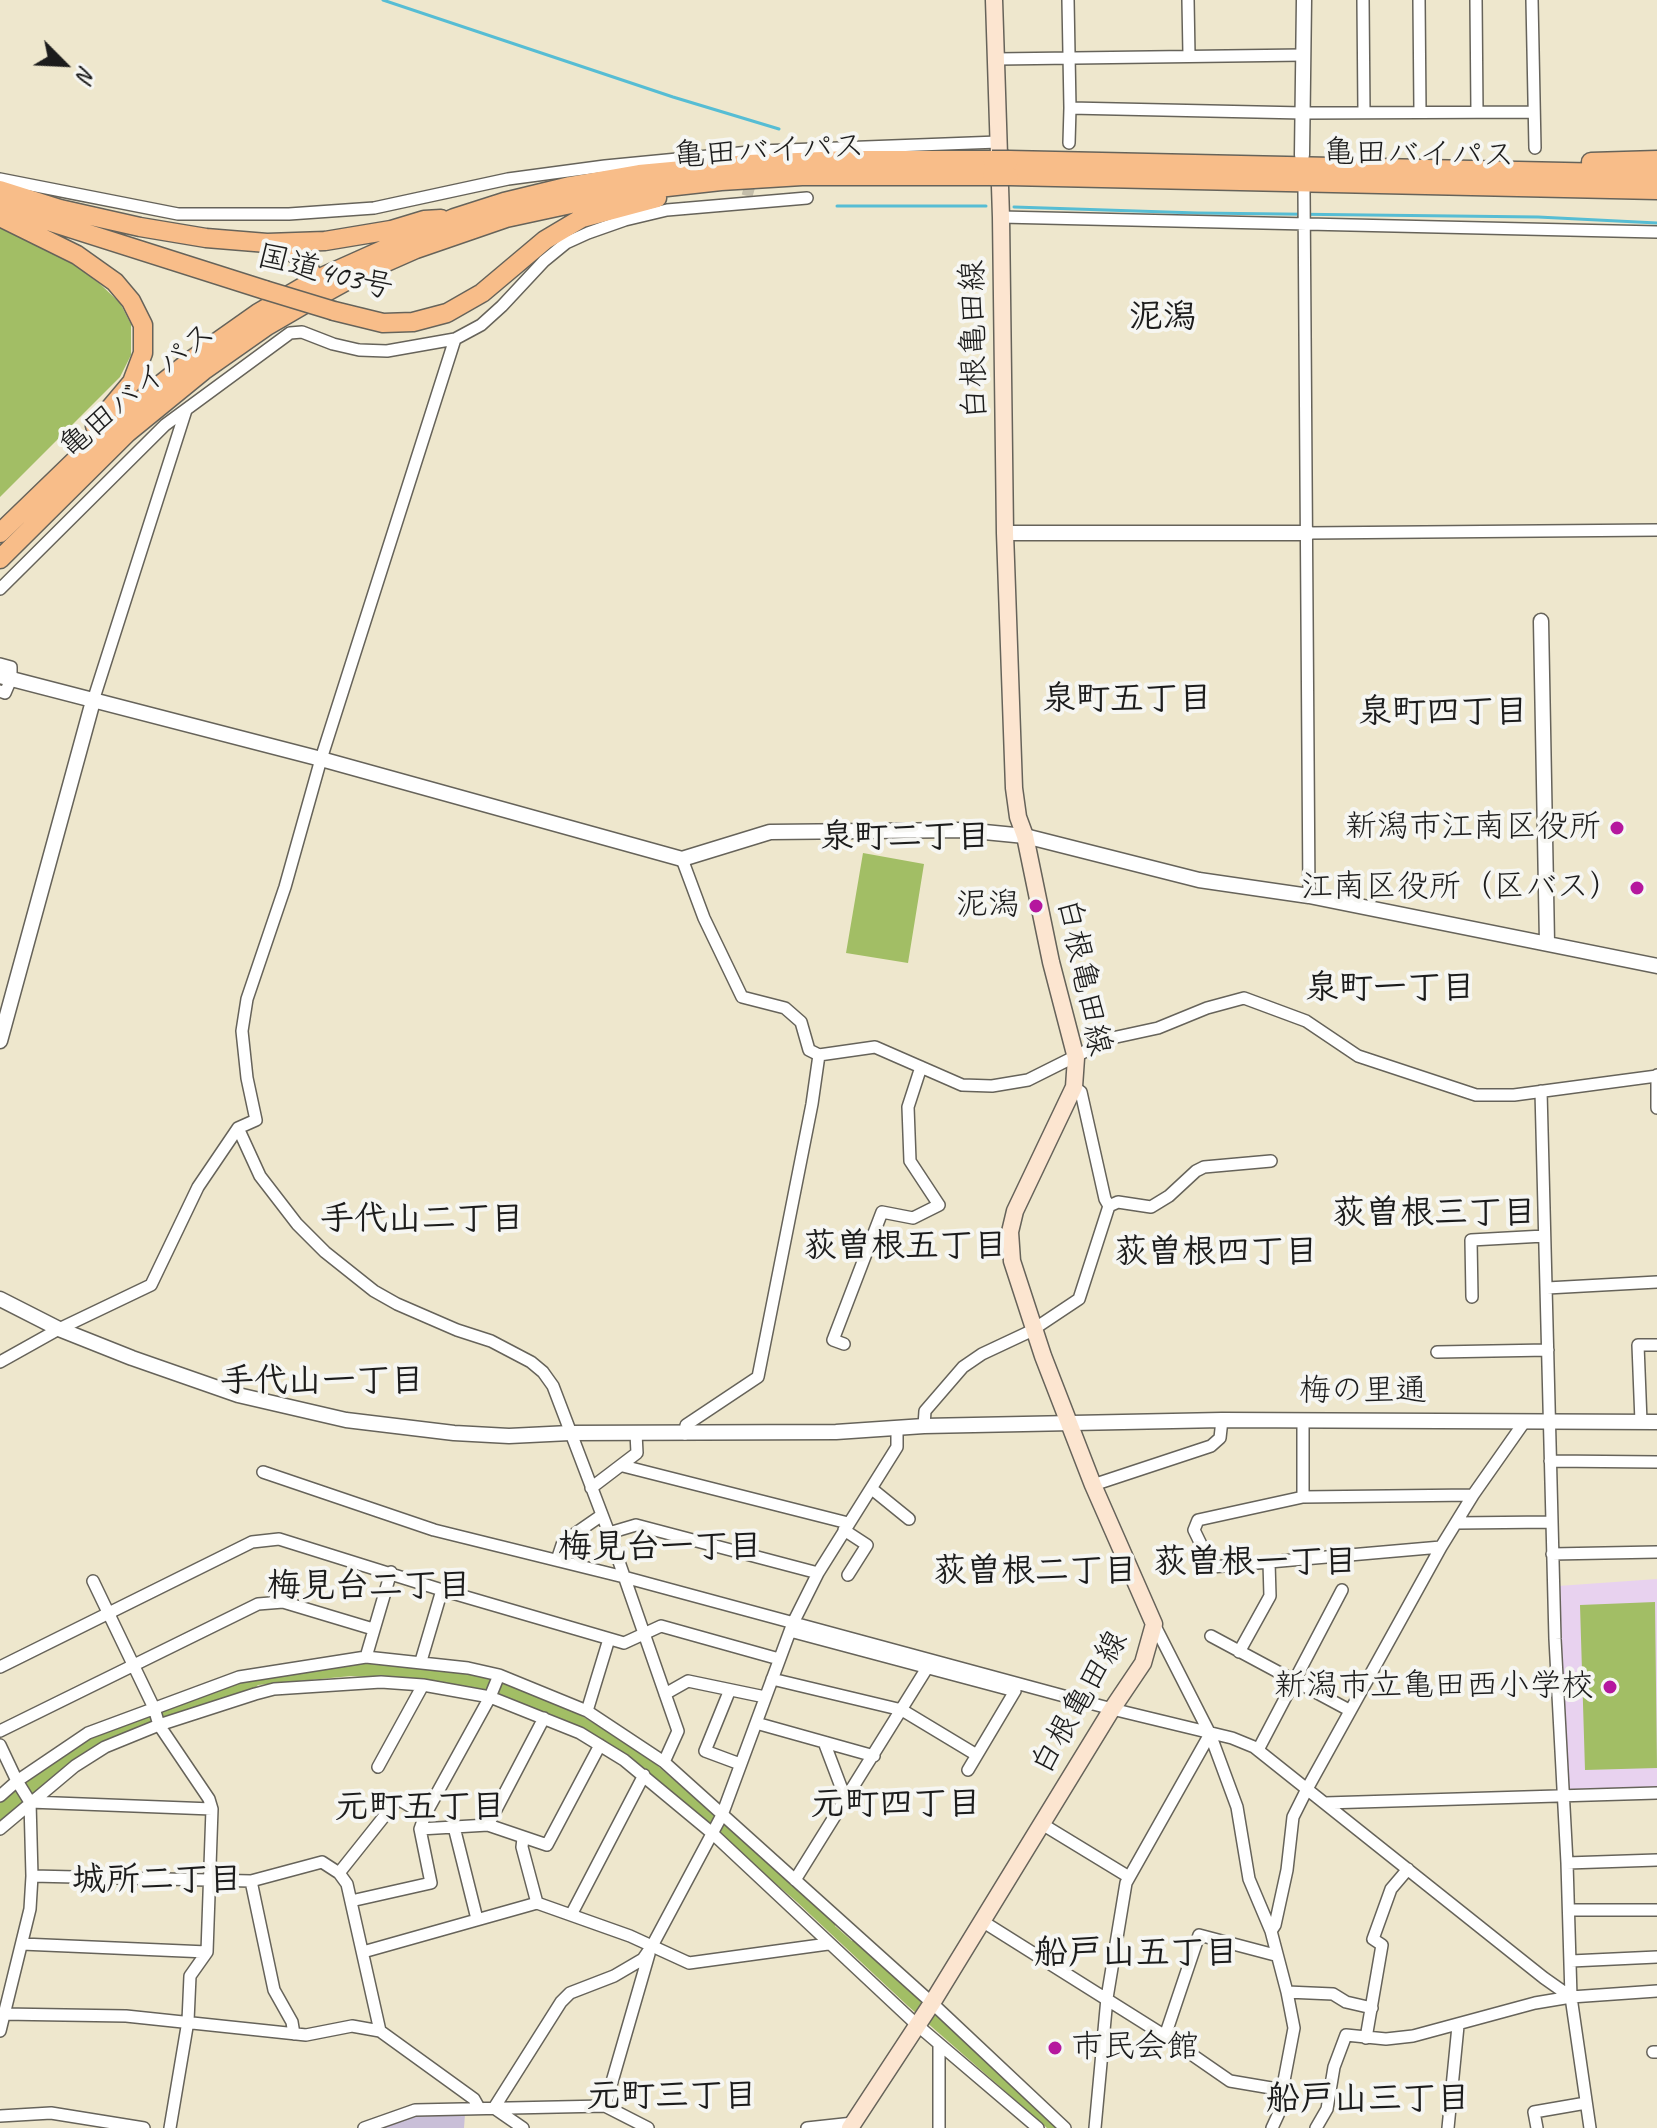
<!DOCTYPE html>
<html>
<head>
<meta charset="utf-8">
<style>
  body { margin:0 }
  #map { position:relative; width:1657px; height:2128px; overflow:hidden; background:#eee7cd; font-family:Caveat,sans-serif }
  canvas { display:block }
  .north { position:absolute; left:24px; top:24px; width:80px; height:80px; -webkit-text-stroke:6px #f6f6f2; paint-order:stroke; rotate:114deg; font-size:22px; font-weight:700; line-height:32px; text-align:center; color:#1c1c1c }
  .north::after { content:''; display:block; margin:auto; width:28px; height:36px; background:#1c1c1c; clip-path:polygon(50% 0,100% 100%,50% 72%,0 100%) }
</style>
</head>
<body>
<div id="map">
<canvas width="1657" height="2128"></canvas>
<div class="north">N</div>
</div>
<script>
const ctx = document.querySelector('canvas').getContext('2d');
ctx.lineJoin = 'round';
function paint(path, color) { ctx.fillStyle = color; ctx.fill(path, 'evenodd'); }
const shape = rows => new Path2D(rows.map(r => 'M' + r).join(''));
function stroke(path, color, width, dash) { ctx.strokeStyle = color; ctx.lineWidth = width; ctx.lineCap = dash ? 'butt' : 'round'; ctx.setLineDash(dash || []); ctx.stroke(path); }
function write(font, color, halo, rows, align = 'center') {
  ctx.font = font + ' Caveat,"Klee One",sans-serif'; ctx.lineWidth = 8; ctx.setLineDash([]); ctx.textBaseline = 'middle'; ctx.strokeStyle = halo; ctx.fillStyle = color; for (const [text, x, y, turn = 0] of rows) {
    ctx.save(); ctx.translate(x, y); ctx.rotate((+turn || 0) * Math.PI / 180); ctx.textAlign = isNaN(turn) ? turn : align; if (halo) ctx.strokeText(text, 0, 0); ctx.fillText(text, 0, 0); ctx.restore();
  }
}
const built = shape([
  [1657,1579,1657,1789,1567,1789,1558,1586]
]);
const industrial = shape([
  [465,2114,464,2128,381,2128,415,2116]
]);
const green = shape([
  [0,226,67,259,100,284,120,303,131,324,131,355,120,377,0,497],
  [863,853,924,864,908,963,846,953],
  [1655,1602,1657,1768,1585,1770,1580,1605],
  [370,1663,406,1665,490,1678,572,1710,644,1754,835,1920,835,1926,852,1941,858,1941,1060,2128,1047,2128,908,2006,797,1902,628,1757,508,1699,479,1689,426,1680,351,1676,258,1685,253,1690,111,1740,0,1822,0,1803,48,1762,105,1729,240,1681,342,1665]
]);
const stream = shape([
  [383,0,673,97,779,129],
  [837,206,986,206],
  [1014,207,1197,213,1538,217,1657,223]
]);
const minorTunnel = shape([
  [747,196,753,175]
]);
const minor = shape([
  [1068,0,1070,108,1303,113,1534,112],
  [1188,0,1189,55],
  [1363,0,1364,112],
  [1419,0,1420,111],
  [1476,0,1477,112],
  [1532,0,1535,148],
  [997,59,1304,55],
  [1069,143,1070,108],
  [0,179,178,214,289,214,374,208,508,179,605,166,760,151,998,142],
  [1304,191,1309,896],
  [1001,217,1657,232],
  [1308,533,1657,530],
  [0,589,165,425,290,333,302,332,333,344,359,350,387,351,455,339,481,325,502,306,544,261,566,243,588,233,625,220,667,210,807,198],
  [0,664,11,667,11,679,5,693,0,691],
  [93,701,186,410],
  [682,859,704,918,742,997,785,1008,801,1022,809,1050,819,1055,875,1047,962,1085,992,1086,1028,1080,1112,1038,1158,1028,1207,1008,1244,998,1306,1021,1358,1056,1476,1095,1514,1095,1657,1076],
  [1657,1075,1657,1108],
  [1541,1091,1555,1639,1567,1863,1571,1997,1590,2128],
  [238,1128,260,1176,297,1224,325,1252,374,1291,397,1304,457,1330,491,1341,531,1362,543,1372,553,1386,609,1533,678,1731,664,1762],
  [1109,1206,1118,1202,1151,1207,1169,1196,1196,1171,1204,1167,1271,1161],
  [1547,1288,1657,1282],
  [1472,1297,1471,1240,1544,1236],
  [844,1344,833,1340,882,1212,913,1218,939,1205,910,1161,908,1107,921,1067],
  [1437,1352,1548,1350],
  [0,1362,59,1329,151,1285,198,1187,238,1128,256,1120,247,1078,242,1031,247,999,285,887,321,759,455,339],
  [1303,1420,1303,1497],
  [1641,1422,1638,1345,1657,1345],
  [924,1426,925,1411,963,1367,982,1354,1031,1331,1079,1299,1109,1206,1105,1199,1081,1092,1074,1087],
  [685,1434,686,1425,758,1377,812,1104,819,1055],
  [1550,1461,1657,1462],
  [623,1466,848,1523],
  [263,1472,434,1530,624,1577,1112,1709,1232,1738,1254,1747,1544,1978,1571,1997],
  [1093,1485,1211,1446,1220,1438,1222,1420],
  [591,1488,637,1453,636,1433],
  [872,1489,909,1519],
  [1456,1523,1551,1522],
  [844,1530,867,1545,848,1575],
  [609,1533,636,1525,818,1573],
  [1441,1547,1212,1567,1194,1530,1198,1520,1303,1497,1473,1495],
  [1552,1554,1657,1552],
  [557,1560,563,1542,602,1515],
  [93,1581,154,1708,159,1725,209,1799,212,1809,207,1952,190,1976,188,2021,170,2128],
  [1154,1624,1210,1734,1237,1807,1249,1879,1271,1931,1287,1992,1294,2028,1283,2086,1289,2091,1272,2128],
  [790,1631,1015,1691,968,1770],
  [1211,1636,1349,1710],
  [1239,1652,1270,1596,1269,1562],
  [366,1657,391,1572],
  [421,1661,442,1590],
  [0,1667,252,1542,279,1539,442,1590,624,1643,661,1626,779,1659],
  [772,1679,902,1710,975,1754],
  [729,1692,705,1751,740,1764],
  [665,1694,688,1681,765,1697],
  [587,1711,609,1639],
  [756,1723,874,1756],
  [0,1731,258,1604,283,1602,373,1629],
  [824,1742,846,1800],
  [0,1745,17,1781,30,1802,32,1876,30,1909,0,2031],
  [1258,1750,1342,1590],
  [378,1767,423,1685],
  [0,1796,17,1781,88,1733,239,1677,366,1657,468,1668,499,1675,587,1711,664,1762,932,2003,1065,2128],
  [30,1802,212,1809],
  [1325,1803,1657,1793],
  [1042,1824,1129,1877],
  [488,1825,544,1718],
  [454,1827,477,1919],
  [0,1829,75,1766,105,1747,159,1725,255,1694,274,1689,381,1682,423,1685,490,1697,580,1733,624,1760,712,1833,917,2025,1038,2128],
  [420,1829,488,1825,547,1845,600,1745],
  [523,1838,522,1847,537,1903],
  [1567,1863,1657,1860],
  [339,1873,398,1799,425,1815],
  [32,1876,251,1881,322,1862,339,1873,347,1884,380,2031],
  [795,1880,927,1668],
  [251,1881,274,1990,292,2022,294,2034],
  [351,1901,431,1883,420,1829,425,1815,490,1697,499,1675],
  [1570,1910,1657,1910],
  [571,1915,644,1775],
  [982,1921,1165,2036,1199,1935,1275,1955],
  [1271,1931,1275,1925,1287,1870,1293,1817,1307,1789,1441,1547,1473,1495,1525,1421],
  [22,1944,207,1952],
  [363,1952,537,1903,630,1936,689,1963,828,1944],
  [1571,1961,1657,1957],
  [1287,1992,1333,1994,1346,2002,1372,2008],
  [3,2014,126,2016,306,2035,352,2026,380,2031,474,2099,479,2108],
  [1165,2036,1230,2081,1289,2091],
  [1366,2038,1382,1945,1373,1939,1391,1889,1408,1869],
  [1653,2052,1657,2052],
  [605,2106,649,1954],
  [494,2108,561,2002,570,1993,614,1976,643,1959,652,1946,722,1815,793,1623,818,1573,897,1447,897,1428],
  [494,2108,523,2128],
  [0,2116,51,2113,144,2128],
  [364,2128,415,2110,605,2106,648,2128],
  [807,2128,853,2123],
  [939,2128,939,2044],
  [1095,2128,1107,1998,1126,1883,1210,1734],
  [1316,2128,1327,2109,1334,2067,1346,2035,1386,2039,1413,2036,1535,2003,1571,1997,1657,1991],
  [1448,2128,1458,2026],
  [1537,2128,1534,2112,1586,2103]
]);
const tertiary = shape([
  [1302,155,1304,0],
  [1005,533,1308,533],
  [1541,621,1547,943],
  [0,676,321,759,682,859,770,832,964,830,1025,836,1199,880,1309,896,1657,966],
  [0,1041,93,701],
  [0,1299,59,1329,132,1358,238,1395,346,1420,454,1433,509,1436,570,1433,836,1432,924,1426,1222,1420,1657,1422]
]);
const secondary = shape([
  [850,2128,932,2003,1112,1709,1143,1663,1154,1624,1093,1485,1043,1356,1012,1261,1010,1232,1015,1211,1074,1087,1076,1058,1051,962,1025,836,1018,817,1014,788,1005,533,1001,217,994,0]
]);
const trunk = shape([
  [1009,160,1657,174],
  [1591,162,1657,160],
  [1009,176,1657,190],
  [0,190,60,209,140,227,206,238,267,243,325,241,391,230,424,220,441,219],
  [1,206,265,290],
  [0,217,77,255,115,282,131,301,143,325,143,353,132,382,95,426],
  [277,246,291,251,304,261,311,272,313,291],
  [334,311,383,323,413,322,447,313,482,293,545,240,582,218,657,198],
  [0,533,120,417,190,361,258,313,313,281,454,218,504,202,570,186,639,174,748,164,848,160,992,160],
  [0,559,127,433,203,371,267,326,310,301,357,275,416,249,506,218,631,191,721,181,802,176,992,176]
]);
const trunkBridge = shape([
  [992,160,1009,160],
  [992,176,1009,176],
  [265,290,334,311]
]);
const markers = [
  [1617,828,8,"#b5179e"],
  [1637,888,8,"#b5179e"],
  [1036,906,8,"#b5179e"],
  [1610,1687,8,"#b5179e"],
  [1055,2048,8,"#b5179e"]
];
const streetNames = [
  ["亀田バイパス",769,152,-3],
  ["亀田バイパス",1419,155,1],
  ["国道403号",325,273,14],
  ["白根亀田線",975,340,-91],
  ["亀田バイパス",138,391,-40],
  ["白根亀田線",1083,977,78],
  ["梅の里通",1363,1392],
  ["白根亀田線",1080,1703,-60]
];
const poiNames = [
  ["新潟市江南区役所",1601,828],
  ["江南区役所（区バス）",1621,888],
  ["泥潟",1020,906],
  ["新潟市立亀田西小学校",1594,1687],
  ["市民会館",1071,2048,"left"]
];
const neighbourhoodNames = [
  ["泥潟",1163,318],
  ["泉町五丁目",1127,700],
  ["泉町四丁目",1443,713],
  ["泉町二丁目",905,838],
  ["泉町一丁目",1390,989],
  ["荻曽根三丁目",1434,1214],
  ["手代山二丁目",422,1220],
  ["荻曽根五丁目",905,1247],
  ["荻曽根四丁目",1216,1253],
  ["手代山一丁目",322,1382],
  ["梅見台一丁目",660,1548],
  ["荻曽根一丁目",1255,1563],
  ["荻曽根二丁目",1035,1572],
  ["梅見台二丁目",369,1587],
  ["元町四丁目",896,1805],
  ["元町五丁目",420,1808],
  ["城所二丁目",157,1881],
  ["船戸山五丁目",1136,1954],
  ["元町三丁目",672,2097],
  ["船戸山三丁目",1368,2100]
];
paint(built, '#e8d2ef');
paint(industrial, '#c9bfd8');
paint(green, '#a2be65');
stroke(stream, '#56bdd4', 3);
stroke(minorTunnel, '#c4beaa', 11, [11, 5.5]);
stroke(minor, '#66635a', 14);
stroke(tertiary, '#66635a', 17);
stroke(secondary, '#66635a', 19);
stroke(trunk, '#66635a', 21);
stroke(minor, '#fff', 11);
stroke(tertiary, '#fff', 14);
stroke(secondary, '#fce5d0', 16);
stroke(trunk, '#f8bd89', 18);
stroke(trunkBridge, '#66635a', 21, []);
stroke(trunkBridge, '#f8bd89', 18);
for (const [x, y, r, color] of markers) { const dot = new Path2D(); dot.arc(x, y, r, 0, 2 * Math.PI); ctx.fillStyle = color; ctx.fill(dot); stroke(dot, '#f6f6f2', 3); }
write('32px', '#1c1c1c', '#f6f6f2', streetNames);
write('32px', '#1c1c1c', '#f6f6f2', poiNames, 'right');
write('bold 34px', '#1c1c1c', '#f6f6f2', neighbourhoodNames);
</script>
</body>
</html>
